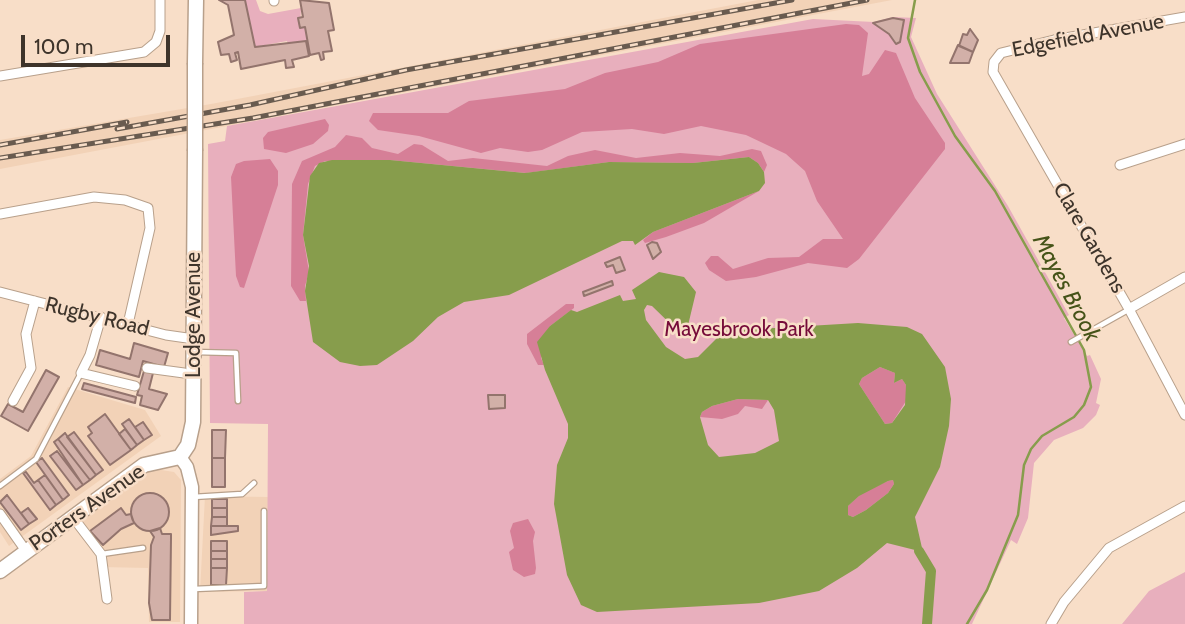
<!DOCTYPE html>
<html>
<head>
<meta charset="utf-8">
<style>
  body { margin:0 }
  #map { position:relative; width:1185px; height:624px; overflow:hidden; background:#f8dec8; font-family:Cabin,sans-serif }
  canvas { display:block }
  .scale { position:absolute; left:21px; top:35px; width:149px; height:32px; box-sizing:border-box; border:4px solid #3e342b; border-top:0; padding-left:9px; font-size:21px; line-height:24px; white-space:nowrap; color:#3e342b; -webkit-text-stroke:5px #f8dec8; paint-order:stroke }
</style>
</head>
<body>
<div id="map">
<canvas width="1185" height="624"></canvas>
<div class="scale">100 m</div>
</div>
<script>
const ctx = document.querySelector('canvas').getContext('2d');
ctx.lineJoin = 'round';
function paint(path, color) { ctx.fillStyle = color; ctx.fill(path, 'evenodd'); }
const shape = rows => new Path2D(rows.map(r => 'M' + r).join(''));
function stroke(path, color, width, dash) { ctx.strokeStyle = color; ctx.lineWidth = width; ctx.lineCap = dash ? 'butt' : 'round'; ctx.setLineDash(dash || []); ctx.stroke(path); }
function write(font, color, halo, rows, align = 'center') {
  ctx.font = font + ' Cabin,sans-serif'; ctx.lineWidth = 5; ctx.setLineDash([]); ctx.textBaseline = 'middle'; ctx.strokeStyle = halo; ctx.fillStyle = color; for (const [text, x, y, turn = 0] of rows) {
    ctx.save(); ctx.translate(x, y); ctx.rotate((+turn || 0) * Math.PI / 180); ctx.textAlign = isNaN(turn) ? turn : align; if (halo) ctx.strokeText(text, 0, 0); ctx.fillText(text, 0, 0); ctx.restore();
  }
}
const built = shape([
  [758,0,892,0,0,169,0,140,211,104],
  [68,387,145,410,161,436,9,546,0,532,0,479,31,456],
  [155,469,174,472,181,480,180,622,149,622,148,568,101,567,101,560,76,526,143,473],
  [205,496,268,497,267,591,200,592]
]);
const green = shape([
  [245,0,256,0,260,11,268,14,301,8,300,28,305,27,308,41,288,44,287,41,255,47],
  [893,17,916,18,911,37,937,94,1008,206,1069,315,1064,318,1087,356,1090,355,1101,379,1096,403,1100,405,1096,415,1083,428,1054,440,1034,463,1028,518,1017,544,1011,540,972,624,244,624,244,592,267,591,268,424,210,423,208,144,225,141,227,126,813,19,874,22],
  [1185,572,1185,624,1122,624,1149,591]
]);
const forest = shape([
  [846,24,859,25,868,33,862,76,869,74,885,50,896,53,915,98,945,143,945,149,859,259,847,268,808,263,756,277,726,281,709,270,705,263,711,256,718,256,733,269,768,258,799,257,823,239,843,239,817,201,805,171,786,154,746,135,701,126,664,134,632,129,582,132,542,150,528,152,500,148,481,153,419,136,378,130,369,121,373,113,448,113,469,101,565,89,605,73,658,62,700,44],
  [325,119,329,125,328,131,313,144,286,153,264,149,263,138,268,132],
  [346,135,362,138,372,148,398,154,414,144,422,145,448,161,473,158,547,166,568,156,595,150,636,158,680,153,720,156,752,149,761,151,767,165,764,172,758,163,749,157,693,163,609,162,526,173,390,160,325,161,315,166,308,184,303,235,309,272,305,286,306,301,300,301,291,286,292,184,302,161,335,147],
  [270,159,278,171,278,185,244,288,240,287,236,276,231,177,236,164,244,161],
  [759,191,704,223,666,237,645,243,643,240,653,232],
  [566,304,574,304,574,308,550,326,541,358,544,365,538,365,527,344,527,334],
  [880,367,895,373,894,383,902,379,906,385,906,401,892,423,885,424,859,384,862,378],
  [738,399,768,400,762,409,745,406,738,414,722,419,700,417,702,412,712,406],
  [888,481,893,480,894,484,888,493,866,510,853,517,848,515,848,506,862,493],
  [528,519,535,532,533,541,536,568,535,574,524,577,513,570,509,552,514,548,510,531,513,523]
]);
const water = shape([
  [749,157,758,163,764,172,765,183,759,191,653,232,635,245,633,241,622,241,509,295,464,302,438,317,413,341,377,365,360,366,340,362,313,342,305,291,309,266,303,235,310,176,319,163,332,160,390,160,525,173,609,162,693,163],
  [659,272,684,277,696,292,685,338,652,306,647,305,644,310,646,320,666,347,685,359,698,357,724,331,858,323,907,327,922,334,945,367,951,399,949,426,940,467,915,517,922,548,919,551,887,543,857,568,819,591,759,603,597,612,581,605,567,575,554,504,557,465,568,438,568,424,545,370,537,342,550,326,571,310,577,312,620,295,623,301,636,299,632,290],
  [880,367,895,373,894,383,902,379,906,385,905,405,892,423,885,424,859,384,862,378],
  [738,399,768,400,774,410,779,441,755,453,719,457,708,445,700,417,702,412,712,406],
  [888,481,893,480,894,484,888,493,866,510,853,517,848,515,848,506,859,496]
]);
const stream = shape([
  [915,0,908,38,920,72,955,136,995,191,1084,350,1091,387,1084,405,1074,417,1042,436,1031,449,1024,465,1018,515,987,590,967,624]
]);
const canal = shape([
  [919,551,931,571,927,624]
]);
const building = shape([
  [219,0,245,0,255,47,306,41,309,56,292,60,294,67,286,68,285,60,241,69,238,52,235,53,237,60,231,62,229,54,221,55,218,42,234,35,228,5,219,0],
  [300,0,329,3,334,30,328,31,332,51,323,52,324,59,321,60,319,53,310,55,305,27,300,28,298,18,303,17,300,0],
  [893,18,904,20,900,42,896,44,889,34,873,23,893,18],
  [970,29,978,40,973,52,959,46,963,34,967,35,970,29],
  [958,45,973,52,969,63,950,63,958,45],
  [652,242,657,243,661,252,653,259,647,245,652,242],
  [620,257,625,270,616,273,613,265,607,267,605,263,620,257],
  [612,281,613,285,584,296,583,292,612,281],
  [134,343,168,353,164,367,143,361,139,377,96,365,100,350,130,359,134,343],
  [46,370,59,377,28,431,1,416,8,404,23,412,46,370],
  [144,371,153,373,149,389,167,394,158,410,140,405,142,396,137,395,144,371],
  [84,383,136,397,135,403,82,389,84,383],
  [488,395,505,395,505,408,489,409,488,395],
  [105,414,131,450,110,465,88,436,92,433,88,427,105,414],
  [129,419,144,440,137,445,122,424,129,419],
  [143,422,152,435,144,440,135,427,143,422],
  [125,429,137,445,131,450,119,434,125,429],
  [212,430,226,430,225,458,212,458,212,430],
  [74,432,103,470,96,475,67,437,74,432],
  [65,433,96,475,90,480,58,439,65,433],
  [58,439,90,480,83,485,54,442,58,439],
  [57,451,83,485,76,490,50,456,57,451],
  [42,458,69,495,63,500,36,462,42,458],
  [212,458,225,458,225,487,212,487,212,458],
  [26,472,34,483,38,480,56,505,50,510,23,473,26,472],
  [45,475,63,500,56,505,38,480,45,475],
  '131 512a19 19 0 1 1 38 0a19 19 0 1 1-38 0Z',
  [7,495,29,524,21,530,0,502,7,495],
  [212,499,227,499,227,508,212,508,212,499],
  [28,508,37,519,29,524,21,513,28,508],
  [121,508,126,515,131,514,134,523,121,529,103,545,90,531,121,508],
  [212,508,227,508,227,517,212,517,212,508],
  [212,517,227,517,227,526,211,526,212,517],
  [211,526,238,526,238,531,211,535,211,526],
  [160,528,162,534,171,534,171,538,170,620,152,620,149,603,151,545,154,537,150,531,160,528],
  [211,541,227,541,227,551,211,551,211,541],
  [211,551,227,551,227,559,211,559,211,551],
  [211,559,227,559,227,568,211,568,211,559],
  [211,568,227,568,226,585,211,585,211,568]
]);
const lane = shape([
  [1071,342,1128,310],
  [195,352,236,353,238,401],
  [0,486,36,459,81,373],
  [193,497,242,494,254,483],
  [102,554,143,548],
  [194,589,264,586,264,511]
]);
const street = shape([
  [274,0,274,1],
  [1185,17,1054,40,1001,53,994,62,993,72,1129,309,1185,415],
  [0,76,144,52,156,42,160,31,160,0],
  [1120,165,1185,144],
  [0,214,94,197,125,200,148,208,150,228,128,324],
  [0,292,166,335,194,339],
  [1129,309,1185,277],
  [101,317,90,355,81,373,135,386],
  [147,368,184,373],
  [13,401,31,368,26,334,35,301],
  [0,514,26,551],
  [72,516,101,554,107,599],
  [1051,624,1064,602,1109,548,1185,506]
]);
const secondary = shape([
  [180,457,187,467,192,487,191,624]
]);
const primary = shape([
  [195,63,196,0],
  [0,571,144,465,180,457,188,445,193,422,195,151]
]);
const rail = shape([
  [117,129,250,105,406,70,792,0],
  [0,145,127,122],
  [0,158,253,118,867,0]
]);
const primaryBridge = shape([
  [195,151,195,63]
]);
const streetNames = [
  ["Edgefield Avenue",1088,36,-11],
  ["Clare Gardens",1089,238,60],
  ["Lodge Avenue",194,315,-90],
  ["Rugby Road",97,317,14],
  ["Porters Avenue",87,508,-35]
];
const parkNames = [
  ["Mayesbrook Park",739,330]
];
const waterNames = [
  ["Mayes Brook",1066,288,62]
];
paint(built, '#f2d2b7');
paint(green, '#e8afbd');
paint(forest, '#d67f97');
paint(water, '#879d4c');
stroke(stream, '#879d4c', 2.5);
stroke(canal, '#879d4c', 10);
paint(building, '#d2b0a8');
stroke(building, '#93746d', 2);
stroke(lane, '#b8a08b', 7);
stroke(street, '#b8a08b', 11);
stroke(secondary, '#b8a08b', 15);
stroke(primary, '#b8a08b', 17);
stroke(lane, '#fff', 4.5);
stroke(street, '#fff', 9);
stroke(secondary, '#fff', 12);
stroke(primary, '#fff', 14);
stroke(rail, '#695b4f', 5);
stroke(rail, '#f8dec8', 2.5, [8]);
stroke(primaryBridge, '#b8a08b', 17, []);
stroke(primaryBridge, '#fff', 14);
write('21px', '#3e342b', '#f8dec8', streetNames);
write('21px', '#760b39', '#f8dec8', parkNames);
write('italic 23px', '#455318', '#f8dec8', waterNames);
</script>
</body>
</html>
